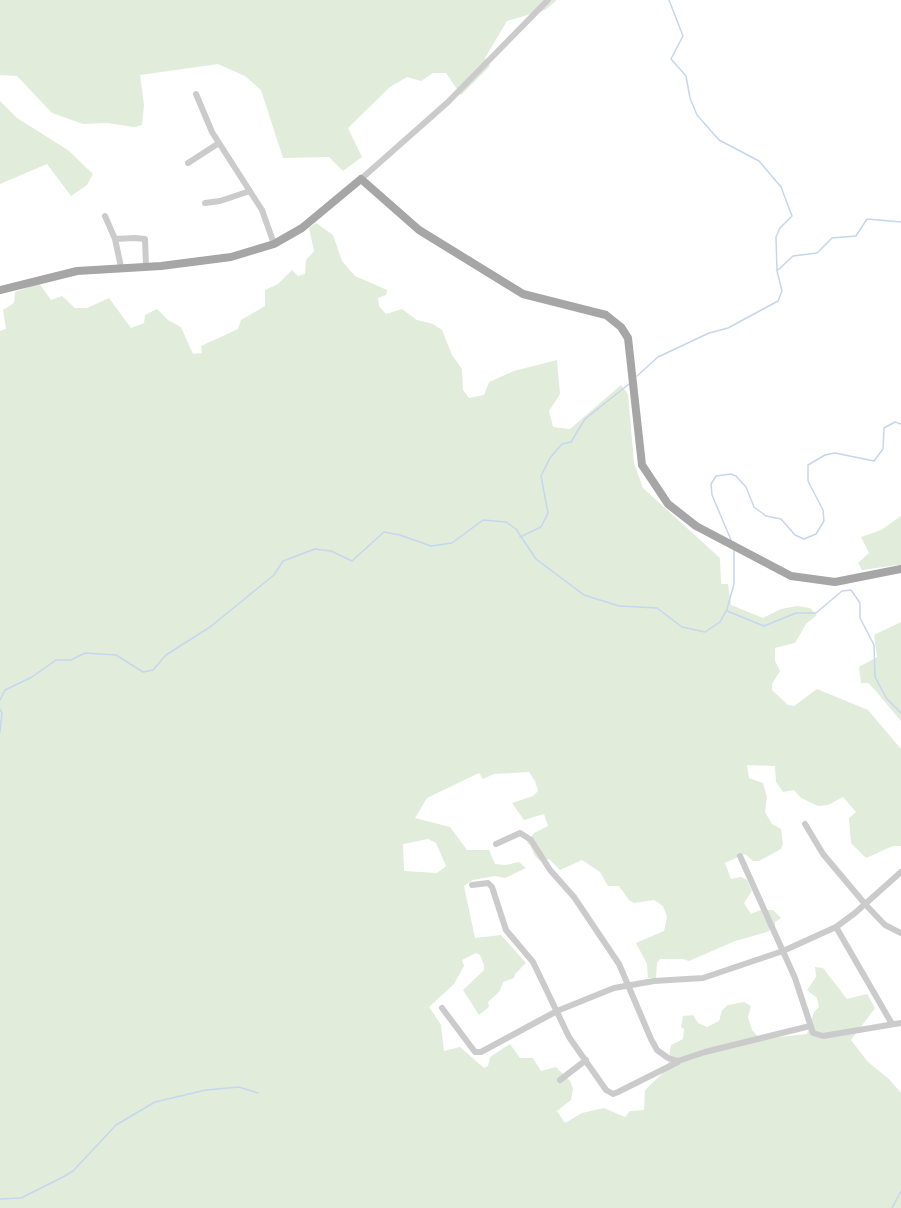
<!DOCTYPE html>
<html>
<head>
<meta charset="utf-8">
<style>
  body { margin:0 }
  canvas { display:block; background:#fff }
</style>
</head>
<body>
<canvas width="901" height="1208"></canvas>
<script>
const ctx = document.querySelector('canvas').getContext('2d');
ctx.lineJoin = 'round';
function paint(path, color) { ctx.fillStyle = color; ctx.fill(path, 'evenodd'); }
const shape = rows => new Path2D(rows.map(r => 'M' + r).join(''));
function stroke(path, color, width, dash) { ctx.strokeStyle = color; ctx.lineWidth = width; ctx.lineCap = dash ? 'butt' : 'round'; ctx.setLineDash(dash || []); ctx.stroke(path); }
const green = shape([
  [0,0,556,0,556,1,545,10,507,21,485,58,490,66,461,95,446,73,433,73,421,81,407,77,390,87,348,128,362,157,343,171,329,157,283,158,261,90,245,76,218,64,140,75,144,105,142,125,134,127,107,123,83,124,52,113,17,76,0,75],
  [0,101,17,118,68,150,93,174,87,185,71,196,47,164,0,184],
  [316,223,333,235,342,261,355,276,387,290,386,295,378,298,379,306,386,314,402,309,417,320,433,324,442,330,452,355,462,369,463,390,469,398,484,395,489,382,514,371,557,360,560,394,549,411,553,427,570,429,621,385,628,394,634,463,643,488,720,558,721,584,728,584,731,605,763,618,781,609,797,606,810,608,817,615,806,624,795,643,775,648,775,661,780,671,772,684,772,690,788,705,794,706,817,689,868,710,901,749,901,846,893,846,866,858,851,843,849,818,856,812,843,797,828,805,818,806,801,798,794,790,783,792,776,782,775,766,747,765,749,778,763,783,767,797,765,812,772,824,781,829,783,844,781,849,759,861,753,861,745,854,725,863,731,879,741,877,747,880,752,891,744,903,751,914,760,910,773,910,781,918,775,922,775,927,767,932,735,941,689,961,683,959,660,959,657,963,656,978,648,978,647,964,636,943,664,931,667,917,663,906,654,900,634,903,629,900,619,886,608,886,600,872,582,860,560,870,549,859,540,861,535,856,530,845,527,843,534,833,548,826,544,814,524,820,512,803,533,796,538,791,535,781,529,772,494,774,483,779,479,773,427,798,415,818,450,827,467,850,489,850,495,864,506,865,519,862,526,868,505,878,495,876,473,880,464,886,475,938,501,935,526,963,515,974,514,978,503,982,500,991,488,1002,489,1007,479,1015,463,990,484,970,484,965,480,955,476,953,462,960,464,966,454,984,429,1007,441,1025,444,1051,460,1047,484,1068,488,1066,490,1057,510,1044,520,1058,533,1058,541,1071,556,1067,570,1081,573,1089,571,1100,557,1111,565,1123,582,1113,604,1108,625,1117,630,1111,644,1110,645,1090,667,1069,671,1045,683,1039,684,1029,681,1027,683,1016,693,1015,698,1023,707,1027,719,1021,722,1010,728,1005,744,1002,751,1006,748,1017,752,1030,760,1039,807,1034,814,1012,819,1007,817,998,807,990,816,977,815,967,823,968,847,999,867,994,875,1008,851,1040,868,1062,889,1079,901,1093,901,1208,0,1208,0,331,6,329,3,310,14,303,15,292,39,283,51,300,62,296,75,308,87,308,109,298,131,328,144,323,145,315,157,309,168,320,181,327,193,354,202,353,201,346,238,329,241,320,265,306,265,290,278,284,292,270,298,276,305,274,306,260,314,251,309,228],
  [428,839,436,843,446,866,437,873,404,871,403,844],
  [901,516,901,572,898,565,862,570,858,563,869,553,861,537,881,530],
  [901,622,901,721,875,690,868,683,861,683,859,667,877,657,874,635]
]);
const stream = shape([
  [778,270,793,256,817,253,832,238,856,236,867,219,901,222],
  [637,376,658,357,709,333,728,328,778,301,782,291,777,271,776,237,780,228,792,216,781,187,759,161,719,140,697,115,690,98,686,76,671,59,683,36,669,0],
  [520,537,541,527,548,513,541,476,550,458,562,444,571,442,585,419,629,384],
  [731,540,712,495,711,484,716,476,731,474,736,476,746,487,754,507,766,516,781,519,795,535,804,539,816,534,824,521,823,510,808,481,808,465,825,455,835,453,874,461,883,449,884,428,895,422,901,424],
  [727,611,764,626,796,613,816,613,842,591,851,590,860,603,860,618,874,645,875,677,887,699,901,713],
  [0,700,5,690,32,677,56,660,71,660,85,653,116,655,143,672,153,670,166,655,210,627,274,575,283,561,315,549,331,551,352,561,384,532,400,535,431,546,452,543,483,520,506,522,516,529,536,559,584,595,619,606,657,608,682,627,705,632,720,622,727,609,734,584,734,550],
  [0,709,2,713,0,732],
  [0,1199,21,1198,63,1177,73,1171,116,1125,155,1102,206,1090,239,1087,258,1093],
  [892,1208,901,1191]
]);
const minor = shape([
  [196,94,212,132,262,210,274,244],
  [188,163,219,143],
  [361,179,448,102,548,0],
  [205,203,220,201,250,191],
  [105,216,115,239],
  [121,267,115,239,135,238,145,239,146,266],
  [805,824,823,854,865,904,885,925,901,933],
  [496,844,520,833,531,840,550,870,574,897,619,964,651,1039,657,1050,668,1058,678,1061,705,1052,810,1026],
  [740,856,795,978,813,1033,823,1036,901,1023],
  [472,885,488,883,492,887,506,930,533,962,569,1037,606,1090,613,1094,618,1092,678,1062],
  [836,927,892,1024],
  [442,1008,475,1052,481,1052,557,1011,614,988,654,981,703,978,783,951,836,927,855,913,901,872],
  [560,1080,586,1060]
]);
const major = shape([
  [0,290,77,271,161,266,231,257,274,244,302,228,361,179,419,230,523,294,606,315,621,327,628,338,642,465,668,504,696,526,791,576,835,582,901,569]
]);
paint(green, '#e1ecda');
stroke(stream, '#c5d6ee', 1.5);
stroke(minor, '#cbcbcb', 6);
stroke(major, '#a6a6a6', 8);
</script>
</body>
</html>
